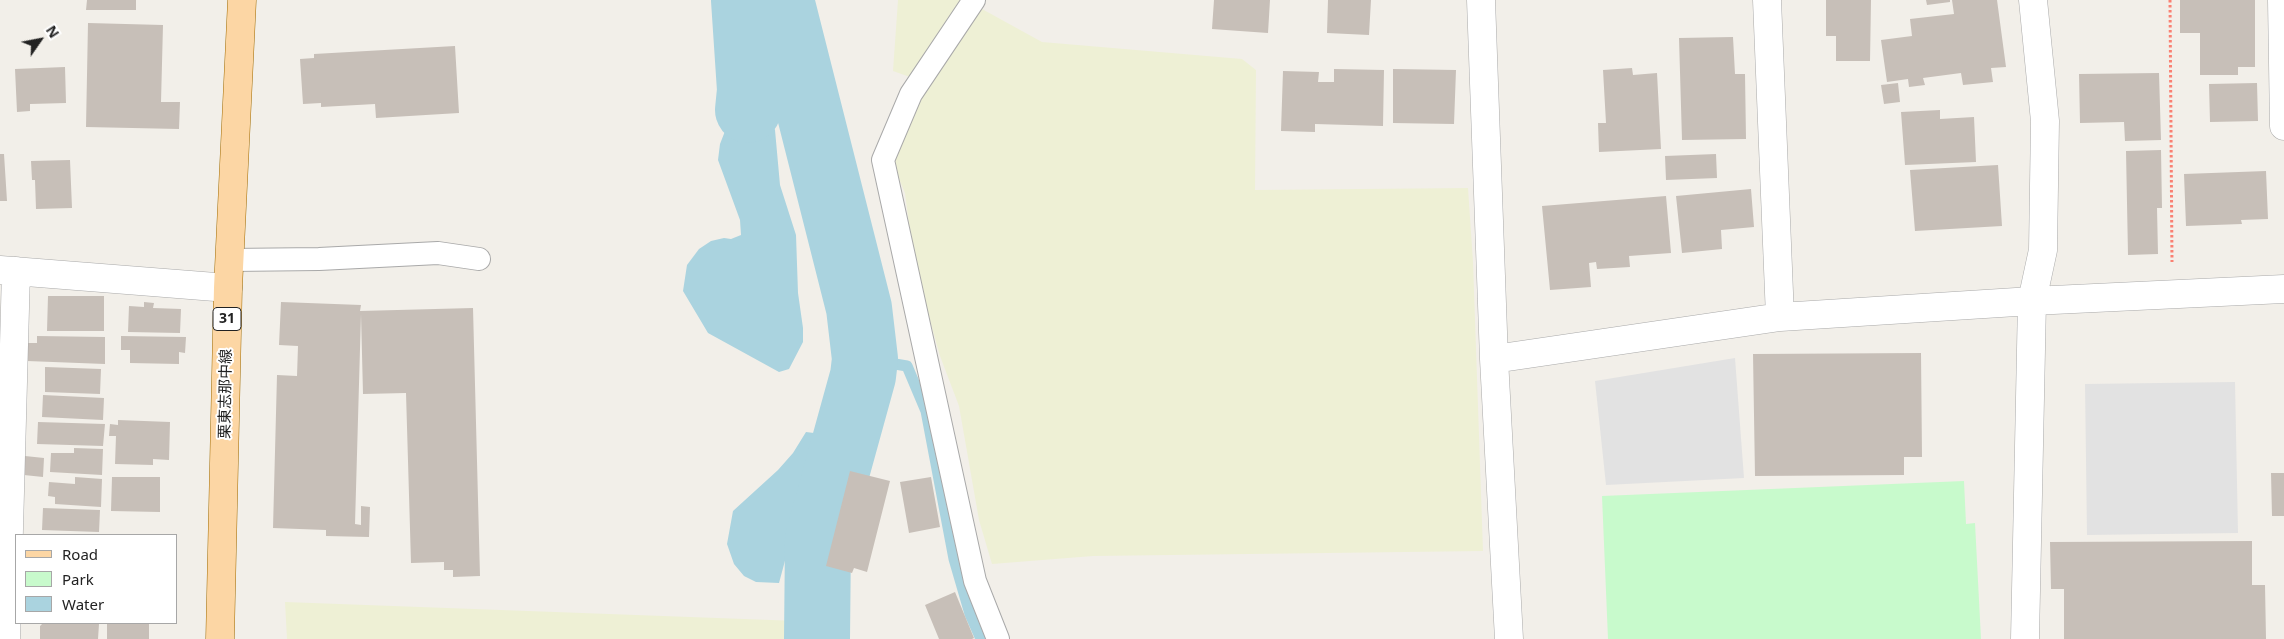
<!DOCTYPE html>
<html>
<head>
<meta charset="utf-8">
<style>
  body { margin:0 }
  #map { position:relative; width:2284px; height:639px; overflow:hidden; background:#f2efe9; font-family:"Noto Sans",sans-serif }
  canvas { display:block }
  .legend { position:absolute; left:15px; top:534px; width:162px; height:90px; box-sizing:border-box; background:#fff; border:1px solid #a7a7a7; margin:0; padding:6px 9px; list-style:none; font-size:15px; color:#222 }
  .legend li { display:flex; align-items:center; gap:10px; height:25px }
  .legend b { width:25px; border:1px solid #a7a7a7 }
  .north { position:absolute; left:15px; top:15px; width:50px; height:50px; -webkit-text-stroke:4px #fff; paint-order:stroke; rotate:57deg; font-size:14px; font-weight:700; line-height:20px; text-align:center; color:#222 }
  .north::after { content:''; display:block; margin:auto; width:18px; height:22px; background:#222; clip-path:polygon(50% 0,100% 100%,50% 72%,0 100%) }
</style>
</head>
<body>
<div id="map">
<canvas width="2284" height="639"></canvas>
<ul class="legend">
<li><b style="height:6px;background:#fcd6a4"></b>Road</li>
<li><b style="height:14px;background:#c8facc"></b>Park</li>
<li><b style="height:14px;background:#aad3df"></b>Water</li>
</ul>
<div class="north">N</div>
</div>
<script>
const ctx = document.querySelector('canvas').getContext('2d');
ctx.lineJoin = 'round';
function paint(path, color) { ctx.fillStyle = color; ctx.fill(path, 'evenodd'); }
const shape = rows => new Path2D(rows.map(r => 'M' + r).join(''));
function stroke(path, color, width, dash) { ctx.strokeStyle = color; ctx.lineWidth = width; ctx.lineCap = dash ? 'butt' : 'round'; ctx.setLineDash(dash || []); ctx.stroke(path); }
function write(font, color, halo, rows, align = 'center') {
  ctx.font = font + ' "Noto Sans","Noto Sans JP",sans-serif'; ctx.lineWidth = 4; ctx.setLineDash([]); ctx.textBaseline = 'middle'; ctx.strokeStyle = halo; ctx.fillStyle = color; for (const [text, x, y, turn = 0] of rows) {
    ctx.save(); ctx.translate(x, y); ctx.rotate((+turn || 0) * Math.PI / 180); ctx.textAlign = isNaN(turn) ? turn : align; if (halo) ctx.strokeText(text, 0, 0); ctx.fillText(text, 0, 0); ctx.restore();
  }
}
const farmland = shape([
  [898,0,962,0,910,77,893,71],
  [982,9,1042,42,1242,59,1256,70,1255,190,1468,188,1473,262,1483,551,1093,556,992,564,979,520,959,406,940,356,914,264,905,193,891,160,925,90],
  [285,602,798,621,799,639,287,639]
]);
const park = shape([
  [1964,481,1966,524,1975,523,1981,639,1608,639,1602,496]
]);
const parking = shape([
  [1735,358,1744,478,1606,485,1595,381],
  [2235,382,2238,533,2087,535,2085,384]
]);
const water = shape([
  [734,108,770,115,775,130,780,185,796,235,798,293,803,328,803,342,789,369,779,372,708,333,683,291,687,265,699,249,711,241,724,238,731,239,741,235,740,220,718,160,720,144],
  [806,432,814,433,818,438,779,583,756,582,744,576,734,564,727,544,733,511,778,470,793,453]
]);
const stream = shape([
  [865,359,907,366,926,411,954,559,970,614,981,639]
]);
const river = shape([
  [744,0,750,90,748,110],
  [781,0,859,308,865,359,863,376,818,539,817,639]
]);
const building = shape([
  [87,0,136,0,136,10,86,10],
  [1214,0,1270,0,1268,33,1212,29],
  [1328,0,1371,0,1369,35,1327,33],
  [1826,0,1871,0,1870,61,1836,61,1836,36,1826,36],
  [1926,0,1950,0,1950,2,1927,5],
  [1952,0,1997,0,2006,67,1991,68,1993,82,1963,85,1961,73,1923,78,1925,85,1909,87,1908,79,1887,82,1881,40,1912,36,1910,19,1954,14],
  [2180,0,2255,0,2255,67,2238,67,2238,75,2200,75,2200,33,2180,33],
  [88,23,163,25,161,102,180,102,179,129,86,127],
  [1733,37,1735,74,1745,74,1746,139,1682,140,1679,38],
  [455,46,459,113,376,118,375,104,321,107,321,103,303,104,300,59,314,58,314,54],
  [65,67,66,103,30,104,30,111,17,112,15,69],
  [1632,68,1633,75,1657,73,1661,149,1599,152,1598,123,1606,123,1603,70],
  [1334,69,1384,70,1383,126,1315,124,1315,132,1281,131,1283,71,1319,72,1318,82,1334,82],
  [1393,69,1456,70,1454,124,1393,123],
  [2159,73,2161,140,2125,141,2124,122,2080,123,2079,74],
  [1898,83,1900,102,1884,104,1881,85],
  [2257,83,2258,121,2210,122,2209,84],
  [1940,110,1940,119,1974,117,1976,162,1905,165,1901,112],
  [2161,150,2162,208,2157,208,2158,254,2128,255,2126,151],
  [0,154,4,154,7,201,0,201],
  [1716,154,1717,178,1666,180,1665,156],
  [70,160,72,208,36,209,35,180,32,180,31,161],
  [1998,165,2002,226,1915,231,1910,170],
  [2266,171,2268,219,2241,220,2242,224,2186,226,2184,174],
  [1751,189,1754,227,1721,230,1722,249,1682,253,1676,196],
  [1666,196,1671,253,1629,256,1630,267,1597,269,1596,262,1589,263,1591,287,1550,290,1542,206],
  [48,296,104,296,104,331,47,331],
  [144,302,154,303,153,308,181,309,180,333,128,332,129,306,144,307],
  [281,302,361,305,360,311,473,308,480,576,453,577,453,570,444,570,444,562,411,563,406,393,363,394,361,314,355,524,361,525,361,506,370,507,369,537,326,536,326,530,273,528,277,375,297,376,298,346,279,345],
  [37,336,105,337,105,364,27,361,28,343,37,343],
  [121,336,186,337,185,353,179,352,179,364,130,363,130,350,121,350],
  [1921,353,1922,457,1904,457,1904,475,1755,476,1753,354],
  [45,367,101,369,100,394,45,392],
  [43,395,104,398,103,420,42,417],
  [118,420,170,422,169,460,153,459,153,465,115,464,116,436,109,436,110,424,118,425],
  [38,422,105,424,103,446,37,444],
  [74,448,103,449,102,475,50,472,51,453,74,453],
  [25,456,44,458,43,477,24,475],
  [850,471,890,481,867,572,854,568,852,573,826,566],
  [2271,473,2284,473,2284,516,2272,516],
  [75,477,102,479,101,507,55,504,55,497,48,496,49,482,75,484],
  [112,477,160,477,160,512,111,511],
  [931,477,940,527,909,533,900,482],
  [43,508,100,510,99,532,42,530],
  [2252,541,2252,585,2265,585,2266,639,2064,639,2064,589,2051,589,2050,542],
  [955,592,974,638,972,639,939,639,925,605],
  [43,623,99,624,98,639,40,639,40,626],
  [107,623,149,623,149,639,107,639]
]);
const path = shape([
  [2170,0,2172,262]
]);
const service = shape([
  [974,0,911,94,883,160,975,581,998,639],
  [230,260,319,259,438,253,479,259]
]);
const minor = shape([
  [1481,0,1494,359,1509,639],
  [1767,0,1780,317],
  [2282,0,2284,126],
  [0,270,228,288],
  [1494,359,1780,317,2032,301,2284,289],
  [6,639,16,271],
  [2025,639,2032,301,2043,250,2045,121,2033,0]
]);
const primary = shape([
  [220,639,228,288,242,0]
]);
const shields = [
  [227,319,28]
];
const shieldNames = [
  ["31",227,319]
];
const streetNames = [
  ["栗東志那中線",226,394,-89]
];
paint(farmland, '#eef0d5');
paint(park, '#c8facc');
paint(parking, '#e2e2e2');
paint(water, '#aad3df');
stroke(stream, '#aad3df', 11);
stroke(river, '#aad3df', 66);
paint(building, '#c7bfb8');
stroke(service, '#a9a9a9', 24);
stroke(minor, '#a9a9a9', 29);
stroke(primary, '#a06b00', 29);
stroke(path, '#fa8072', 3, [2.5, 2.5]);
stroke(service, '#fff', 22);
stroke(minor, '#fff', 28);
stroke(primary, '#fcd6a4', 28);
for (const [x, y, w] of shields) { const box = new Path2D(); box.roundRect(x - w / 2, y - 11.5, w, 23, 4); ctx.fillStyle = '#fff'; ctx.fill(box); stroke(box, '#222', 1); }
write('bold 14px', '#222', null, shieldNames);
write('15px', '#222', '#fff', streetNames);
</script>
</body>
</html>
